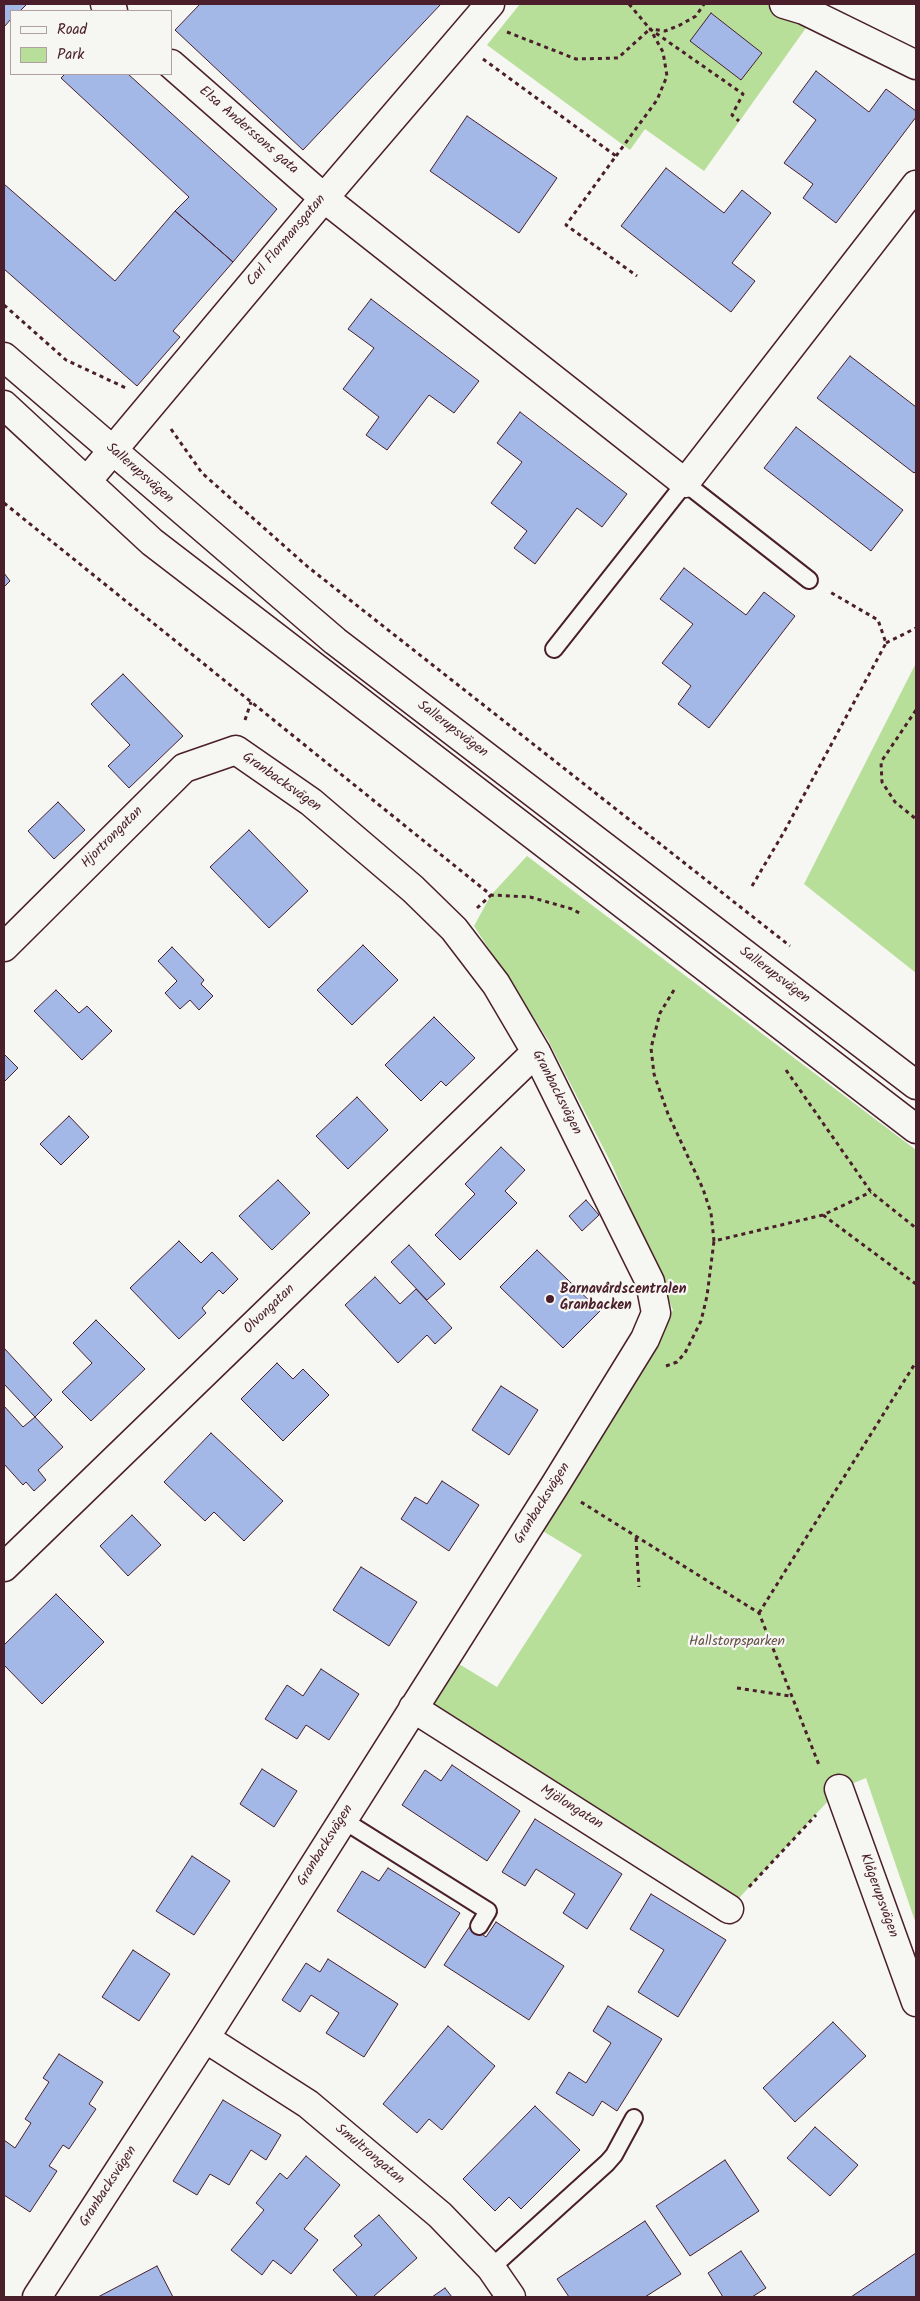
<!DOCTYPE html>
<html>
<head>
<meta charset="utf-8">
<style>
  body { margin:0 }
  #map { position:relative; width:920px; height:2301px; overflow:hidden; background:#f6f6f2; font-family:Kalam,sans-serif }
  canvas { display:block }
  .frame { position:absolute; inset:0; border:5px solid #4a1f2b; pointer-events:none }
  .legend { position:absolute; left:10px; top:10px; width:162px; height:65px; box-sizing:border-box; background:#f6f6f2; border:1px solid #b1a0a2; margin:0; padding:6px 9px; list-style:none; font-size:15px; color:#4a1f2b }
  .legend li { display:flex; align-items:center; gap:10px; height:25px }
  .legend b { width:25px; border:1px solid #b1a0a2 }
</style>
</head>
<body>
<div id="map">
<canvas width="920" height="2301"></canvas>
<div class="frame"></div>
<ul class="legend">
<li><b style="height:6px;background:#f6f6f2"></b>Road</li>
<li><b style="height:14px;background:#b8df9a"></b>Park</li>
</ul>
</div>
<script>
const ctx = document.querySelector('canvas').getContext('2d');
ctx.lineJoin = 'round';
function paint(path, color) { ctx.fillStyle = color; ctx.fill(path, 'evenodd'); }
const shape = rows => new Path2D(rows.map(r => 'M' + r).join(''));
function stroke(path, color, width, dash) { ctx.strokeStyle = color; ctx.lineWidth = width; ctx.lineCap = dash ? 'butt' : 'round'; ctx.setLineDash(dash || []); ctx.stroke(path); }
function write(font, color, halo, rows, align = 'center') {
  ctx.font = font + ' Kalam,sans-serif'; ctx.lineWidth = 4.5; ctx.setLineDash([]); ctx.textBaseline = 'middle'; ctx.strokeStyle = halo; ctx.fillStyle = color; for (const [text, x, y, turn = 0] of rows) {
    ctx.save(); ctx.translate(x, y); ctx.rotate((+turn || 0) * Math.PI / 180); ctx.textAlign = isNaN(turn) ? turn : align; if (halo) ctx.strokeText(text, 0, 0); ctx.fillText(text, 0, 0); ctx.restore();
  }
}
const green = shape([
  [520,4,770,4,782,7,808,25,704,171,645,129,630,150,487,45],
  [916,663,916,973,804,884],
  [527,856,916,1150,916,1924,866,1778,839,1789,729,1909,413,1708,454,1661,497,1687,582,1555,538,1528,673,1310,613,1167,548,1040,474,926,491,895]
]);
const building = shape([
  [4,4,27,4,20,11,11,11,11,19,4,27,4,4],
  [200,4,441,4,303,150,175,30,200,4],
  [711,13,762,53,741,80,690,41,711,13],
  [816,71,869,112,886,89,916,111,916,117,836,223,803,198,813,184,784,163,816,120,793,102,816,71],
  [65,74,128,74,277,209,233,262,175,211,189,197,61,78,65,74],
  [467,116,557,178,519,233,430,171,467,116],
  [666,168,724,213,742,190,771,213,732,263,755,281,731,312,621,226,666,168],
  [4,184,115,281,175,211,233,262,173,331,180,337,137,386,4,269,4,184],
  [371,299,479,381,454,413,429,395,387,450,366,435,379,417,343,389,374,348,348,329,371,299],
  [850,356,916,407,916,471,914,473,817,398,850,356],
  [520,412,627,494,602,527,577,508,535,564,514,548,527,531,491,503,522,462,497,443,520,412],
  [796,427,903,510,871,551,764,468,796,427],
  [684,568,746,615,764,592,795,616,709,728,678,704,691,686,662,663,693,624,660,599,684,568],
  [4,573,10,581,4,587,4,573],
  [123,674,183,736,129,788,108,766,130,745,91,704,123,674],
  [58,802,85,830,54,859,28,831,58,802],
  [249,830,308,891,269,928,210,867,249,830],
  [363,945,398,980,352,1025,317,990,363,945],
  [172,947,204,980,201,984,213,996,199,1010,190,1000,180,1009,165,993,177,981,158,961,172,947],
  [56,990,79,1013,87,1006,112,1031,82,1060,34,1011,56,990],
  [434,1017,475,1058,446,1086,441,1081,421,1101,385,1065,434,1017],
  [4,1054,18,1068,4,1082,4,1054],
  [357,1097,388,1130,348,1169,316,1136,357,1097],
  [69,1116,89,1137,61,1165,40,1144,69,1116],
  [501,1147,525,1170,505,1191,517,1203,460,1260,435,1235,475,1194,465,1184,501,1147],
  [278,1180,310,1213,272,1250,239,1216,278,1180],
  [586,1200,599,1215,582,1231,569,1216,586,1200],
  [179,1241,201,1263,212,1252,238,1279,223,1294,219,1290,202,1308,206,1313,179,1339,130,1288,179,1241],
  [409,1245,445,1284,427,1300,391,1262,409,1245],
  [537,1250,600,1311,563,1348,500,1287,537,1250],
  [375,1277,400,1304,416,1289,452,1328,435,1344,427,1335,398,1363,345,1305,375,1277],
  [96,1320,145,1369,91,1421,62,1392,92,1363,73,1343,96,1320],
  [4,1348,52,1400,35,1417,4,1384,4,1348],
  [277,1363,293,1379,303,1369,329,1395,283,1441,241,1399,277,1363],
  [501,1386,538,1410,509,1455,472,1430,501,1386],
  [4,1406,23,1427,35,1417,63,1447,38,1470,46,1480,34,1491,26,1482,23,1485,4,1464,4,1406],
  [211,1433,283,1501,244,1541,214,1512,205,1521,164,1482,211,1433],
  [442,1481,479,1505,449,1551,401,1519,415,1497,427,1504,442,1481],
  [132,1515,161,1545,128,1576,100,1546,132,1515],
  [361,1567,417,1602,389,1646,333,1610,361,1567],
  [56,1594,104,1642,42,1704,4,1665,4,1645,56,1594],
  [321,1669,359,1694,329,1740,306,1725,297,1739,265,1719,287,1685,303,1696,321,1669],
  [452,1765,520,1811,487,1861,402,1805,425,1770,441,1781,452,1765],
  [262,1769,297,1791,274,1827,240,1804,262,1769],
  [535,1819,622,1874,587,1929,563,1913,575,1894,536,1869,525,1886,502,1872,535,1819],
  [192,1856,230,1881,194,1935,156,1911,192,1856],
  [388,1868,460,1913,425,1968,337,1911,362,1871,379,1881,388,1868],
  [651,1894,726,1940,678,2017,638,1992,664,1950,630,1929,651,1894],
  [496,1922,564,1966,529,2020,444,1965,470,1926,486,1937,496,1922],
  [133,1950,170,1974,139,2021,102,1997,133,1950],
  [328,1959,398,2004,364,2057,326,2033,339,2013,311,1995,300,2012,282,2000,306,1963,320,1972,328,1959],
  [608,2006,662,2039,617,2111,602,2101,593,2116,556,2093,569,2072,586,2083,611,2043,593,2031,608,2006],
  [833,2022,866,2056,795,2122,763,2088,833,2022],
  [448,2026,495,2066,442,2130,429,2119,417,2133,383,2104,448,2026],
  [59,2054,103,2082,89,2104,96,2109,69,2149,63,2145,49,2166,57,2171,30,2212,4,2195,4,2140,15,2148,31,2123,25,2119,49,2082,43,2078,59,2054],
  [223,2100,281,2135,266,2160,251,2150,229,2185,210,2174,197,2195,173,2181,223,2100],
  [535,2106,580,2150,521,2209,509,2197,495,2211,463,2179,535,2106],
  [815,2127,858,2165,830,2196,787,2158,815,2127],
  [306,2156,340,2185,304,2229,318,2240,291,2274,273,2260,262,2275,231,2250,264,2210,256,2203,280,2173,287,2179,306,2156],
  [725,2160,759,2211,690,2256,656,2206,725,2160],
  [379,2215,417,2258,373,2297,358,2297,333,2270,362,2245,354,2236,379,2215],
  [645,2221,681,2274,645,2297,569,2297,557,2279,645,2221],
  [741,2251,766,2288,752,2297,723,2297,708,2273,741,2251],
  [916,2253,916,2297,851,2297,916,2253],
  [157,2266,173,2297,98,2297,157,2266],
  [445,2288,452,2297,432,2297,445,2288]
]);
const path = shape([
  [629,4,650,29,743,94,732,115,739,121],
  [507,32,576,59,618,58,650,29],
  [483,59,616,156,566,225,637,276],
  [616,156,657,100,667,76,663,52,650,29,665,31,680,25,696,16,704,4],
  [4,305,66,360,126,388],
  [171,429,202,473,308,567,790,946],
  [4,503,491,895,530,897,572,909,581,914],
  [886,643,916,628],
  [916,710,881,762,882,782,895,802,916,819],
  [245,720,251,702],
  [752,886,784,832,886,643,878,620,830,592],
  [477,908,491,895],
  [674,990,660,1013,651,1048,654,1074,668,1114,703,1189,711,1213,714,1241,823,1215,871,1192],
  [786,1070,871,1192,916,1228],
  [823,1215,916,1284],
  [666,1366,677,1362,685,1353,701,1321,707,1296,714,1241],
  [581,1502,759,1613,819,1765],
  [636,1538,639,1587],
  [759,1613,916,1362],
  [737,1688,790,1696],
  [749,1887,816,1815]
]);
const lane = shape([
  [554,649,685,483,809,580],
  [343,1820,488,1911,479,1926],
  [491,2268,607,2163,614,2155,634,2118]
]);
const street = shape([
  [105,4,113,11],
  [784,4,804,10,916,65],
  [171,64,324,198,685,483,916,185],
  [87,481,324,198,490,4],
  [4,947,184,768,236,750,311,802,413,889,454,929,496,984,536,1052,650,1282,656,1313,645,1339,555,1485,205,2038,37,2297],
  [4,1567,536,1052],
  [413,1708,729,1909],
  [839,1789,916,2002],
  [205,2038,308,2104,440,2215,491,2268,511,2297]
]);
const secondary = shape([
  [4,357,335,641,916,1085],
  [4,405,152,542,916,1129]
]);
const markers = [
  [550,1299,5,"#4a1f2b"]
];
const streetNames = [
  ["Elsa Anderssons gata",248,131,41],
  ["Carl Flormansgatan",287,241,-50],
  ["Sallerupsvägen",139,474,41],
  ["Sallerupsvägen",452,730,37],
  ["Granbacksvägen",281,783,35],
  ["Hjortrongatan",113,838,-45],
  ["Sallerupsvägen",774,976,37],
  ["Granbacksvägen",556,1093,63],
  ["Olvongatan",270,1310,-44],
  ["Granbacksvägen",543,1504,-58],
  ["Mjölongatan",571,1808,32],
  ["Granbacksvägen",326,1846,-58],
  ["Klågerupsvägen",878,1896,70],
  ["Smultrongatan",369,2155,40],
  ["Granbacksvägen",109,2187,-57]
];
const poiNames = [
  ["Barnavårdscentralen",560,1291],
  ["Granbacken",560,1307]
];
const parkNames = [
  ["Hallstorpsparken",737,1643]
];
paint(green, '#b8df9a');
paint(building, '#a3b8e6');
stroke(building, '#4a1f2b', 1);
stroke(lane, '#4a1f2b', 20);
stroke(street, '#4a1f2b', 31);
stroke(secondary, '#4a1f2b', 31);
stroke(path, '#4a1f2b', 3, [4, 4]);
stroke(lane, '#f6f6f2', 16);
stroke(street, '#f6f6f2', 28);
stroke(secondary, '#f6f6f2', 28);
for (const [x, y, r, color] of markers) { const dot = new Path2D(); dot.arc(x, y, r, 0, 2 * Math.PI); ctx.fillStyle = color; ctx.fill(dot); stroke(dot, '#f6f6f2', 2); }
write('14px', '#4a1f2b', '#f6f6f2', streetNames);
write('bold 14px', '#4a1f2b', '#f6f6f2', poiNames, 'left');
write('14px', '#664f47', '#f6f6f2', parkNames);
</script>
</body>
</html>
